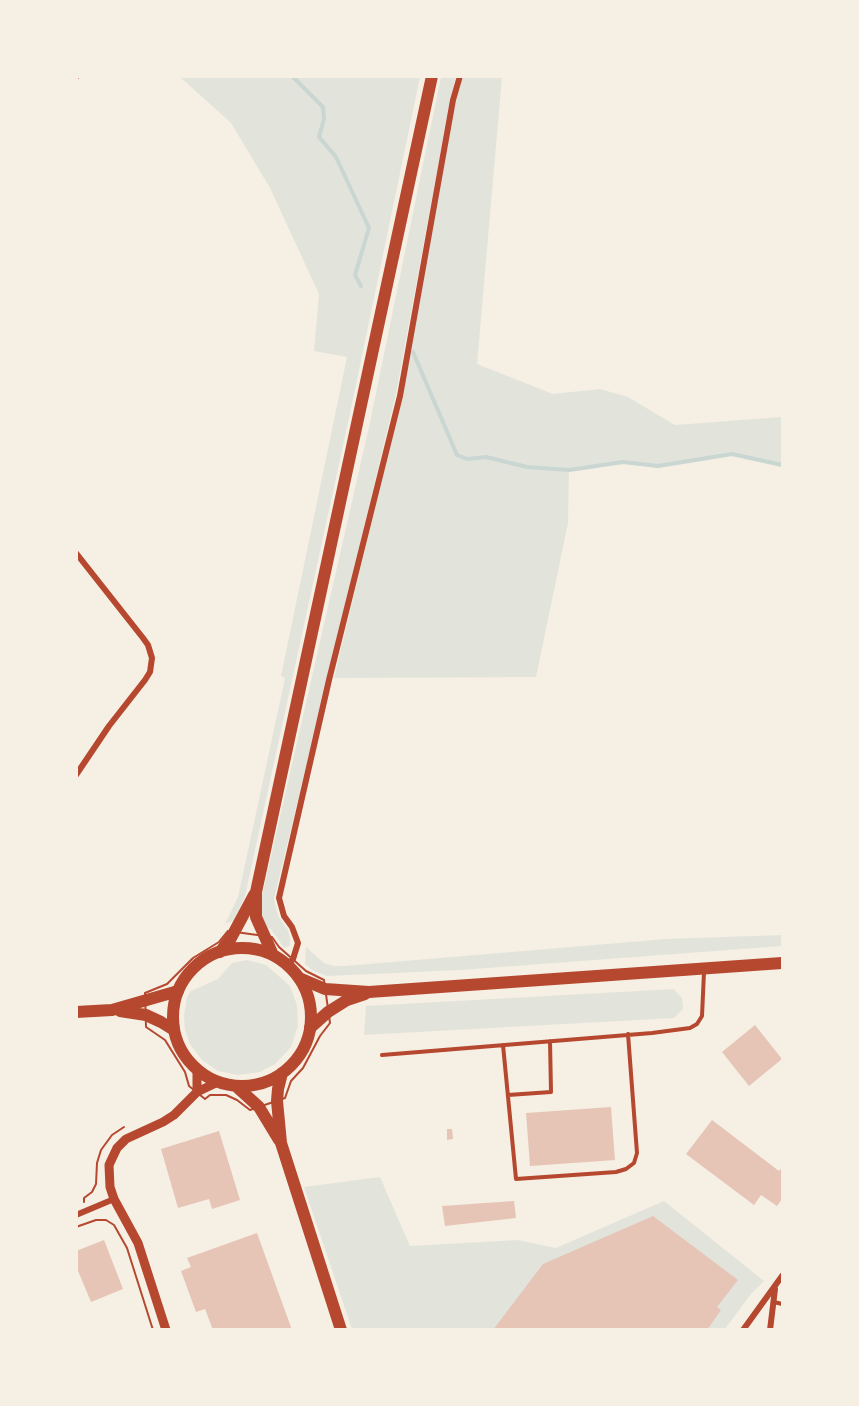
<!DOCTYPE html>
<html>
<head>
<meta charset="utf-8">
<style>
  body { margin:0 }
  #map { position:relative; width:859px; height:1406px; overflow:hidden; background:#f6efe4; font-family:"Open Sans",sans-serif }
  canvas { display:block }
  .frame { position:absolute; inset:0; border:78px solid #f6efe4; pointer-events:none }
</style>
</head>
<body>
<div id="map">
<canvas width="859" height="1406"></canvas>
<div class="frame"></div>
</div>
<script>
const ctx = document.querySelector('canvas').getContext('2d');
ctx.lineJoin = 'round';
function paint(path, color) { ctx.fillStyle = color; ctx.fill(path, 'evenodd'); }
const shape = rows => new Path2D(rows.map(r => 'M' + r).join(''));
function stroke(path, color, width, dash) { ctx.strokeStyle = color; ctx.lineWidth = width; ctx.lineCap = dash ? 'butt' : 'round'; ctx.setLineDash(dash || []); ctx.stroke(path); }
const green = shape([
  [180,77,420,77,349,418,245,896,234,920,225,924,238,897,285,678,281,676,347,357,314,351,319,294,270,188,231,123],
  [441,77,456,77,450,100,396,394,274,899,278,916,288,930,290,939,290,946,284,948,270,928,267,929,261,915,261,900,369,427],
  [463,77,502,77,477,364,553,394,600,389,628,397,675,425,782,417,782,465,732,454,658,466,623,462,569,470,568,523,536,677,334,678,402,396,455,104],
  [782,935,782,946,461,970,327,976,312,970,305,964,306,947,324,963,334,966,345,966,666,939],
  [247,960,266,965,290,986,297,1005,298,1026,291,1047,275,1064,260,1072,238,1075,218,1071,202,1060,190,1044,185,1030,184,1016,187,997,191,991,218,979,232,963],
  [674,989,682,998,683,1009,674,1018,364,1035,366,1006],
  [380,1177,410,1246,517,1240,556,1248,664,1201,764,1281,751,1294,725,1329,352,1329,304,1187]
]);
const stream = shape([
  [292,76,323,107,324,119,319,137,336,157,369,228,355,275,361,286],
  [413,352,457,455,467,459,486,457,527,467,569,470,623,462,658,466,732,454,782,465]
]);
const building = shape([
  [755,1025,782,1059,749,1086,722,1052],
  [611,1107,615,1160,530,1166,526,1113],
  [712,1120,779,1171,780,1169,782,1171,782,1199,777,1206,761,1195,754,1205,686,1154],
  [447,1129,452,1129,453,1139,447,1140],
  [219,1131,240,1200,212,1209,209,1199,178,1208,161,1149],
  [514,1201,516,1218,445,1226,442,1206],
  [653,1216,738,1280,717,1307,721,1310,707,1330,493,1330,543,1264],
  [257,1233,292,1330,213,1330,205,1309,196,1312,181,1271,191,1267,187,1258],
  [104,1240,123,1289,91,1302,76,1266,76,1251]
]);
const path = shape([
  [228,931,272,937,279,947,306,971,324,980,330,1023,320,1036,303,1068,291,1081,285,1098,250,1110,237,1100,226,1095,210,1095,205,1099,189,1086,185,1072,165,1040,146,1027,145,993,167,984,193,958,219,942,228,931],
  [84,1202,84,1198,92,1192,96,1184,97,1163,101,1150,112,1135,124,1127],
  [76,1227,96,1220,106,1220,114,1225,127,1248,153,1330]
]);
const service = shape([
  [503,1045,516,1179,616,1172,626,1169,634,1163,637,1153,628,1034],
  [382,1055,652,1033,690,1028,697,1024,702,1016,704,972],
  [508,1095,551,1092,550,1041],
  [774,1302,782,1304]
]);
const minor = shape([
  [76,77,77,76],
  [76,553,143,638,148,645,152,658,150,672,145,680,109,726,76,775],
  [287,966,293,959,298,943,292,927,284,916,279,898,329,680,400,396,453,100,460,76],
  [76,1215,114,1199],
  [743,1330,782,1276],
  [770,1330,775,1289]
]);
const tertiary = shape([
  [197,1092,197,1070],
  [166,1330,138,1243,114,1199,110,1187,109,1165,117,1148,126,1139,163,1122,174,1115,197,1092,218,1082]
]);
const primary = shape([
  [299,978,325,989,369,992,782,963],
  [120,1011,146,1015,161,1022,174,1030],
  [76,1012,112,1010,178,991],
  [310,1028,328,1012,347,1000,365,994]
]);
const trunk = shape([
  '173 1017a69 69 0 1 1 138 0a69 69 0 1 1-138 0Z',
  [220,952,231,938,254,895],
  [273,955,256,917,256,892,432,76],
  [282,1073,278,1089,277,1101,281,1143,341,1330],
  [237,1087,259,1107,279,1140]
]);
paint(green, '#e2e4dc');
stroke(stream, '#c9d6d2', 4);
paint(building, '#e6c5b7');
stroke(path, '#b5482f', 2);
stroke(service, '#b5482f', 4);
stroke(minor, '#b5482f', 6);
stroke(tertiary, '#b5482f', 9);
stroke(primary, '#b5482f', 12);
stroke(trunk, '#b5482f', 12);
</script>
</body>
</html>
